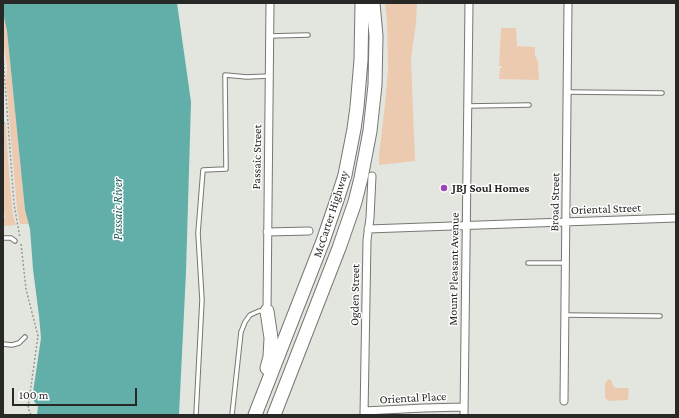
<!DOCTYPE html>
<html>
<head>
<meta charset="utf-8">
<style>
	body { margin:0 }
	#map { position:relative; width:679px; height:418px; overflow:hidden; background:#e3e6df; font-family:"Crimson Pro",serif }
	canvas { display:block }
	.frame { position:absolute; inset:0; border:4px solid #282926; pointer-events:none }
	.scale { position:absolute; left:12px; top:388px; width:125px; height:18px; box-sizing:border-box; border:2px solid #282926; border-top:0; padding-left:5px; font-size:12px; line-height:14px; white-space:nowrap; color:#282926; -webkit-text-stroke:3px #fff; paint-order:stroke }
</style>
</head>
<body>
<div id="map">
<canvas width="679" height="418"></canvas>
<div class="frame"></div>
<div class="scale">100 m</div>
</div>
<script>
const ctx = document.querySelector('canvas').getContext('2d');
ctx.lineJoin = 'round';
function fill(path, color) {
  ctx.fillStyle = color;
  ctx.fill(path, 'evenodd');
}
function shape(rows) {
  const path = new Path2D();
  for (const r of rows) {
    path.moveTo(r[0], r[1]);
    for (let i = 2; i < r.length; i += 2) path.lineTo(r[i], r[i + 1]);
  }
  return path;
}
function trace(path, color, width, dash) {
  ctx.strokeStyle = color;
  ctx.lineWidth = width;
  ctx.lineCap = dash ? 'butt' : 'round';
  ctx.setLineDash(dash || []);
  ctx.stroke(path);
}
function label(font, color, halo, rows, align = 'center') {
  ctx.font = font + ' "Crimson Pro",serif';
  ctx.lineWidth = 3;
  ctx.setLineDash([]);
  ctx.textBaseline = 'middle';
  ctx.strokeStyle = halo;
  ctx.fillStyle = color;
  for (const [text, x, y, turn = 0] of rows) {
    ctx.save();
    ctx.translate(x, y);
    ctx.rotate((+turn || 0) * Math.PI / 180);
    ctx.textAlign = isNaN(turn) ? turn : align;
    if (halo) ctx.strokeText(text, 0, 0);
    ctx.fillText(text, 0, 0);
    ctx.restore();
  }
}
fill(shape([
	[385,3,417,3,416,23,411,59,415,161,379,165,379,155,385,104,388,69,387,22],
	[3,12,7,31,25,210,29,224,20,224,17,210,6,81,7,67,3,41],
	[501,28,516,28,517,46,535,47,535,56,538,61,539,80,499,79,500,68,502,68,502,66,499,66],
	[3,124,6,124,8,160,11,195,13,215,16,225,3,226,3,219,6,216,3,214],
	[608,379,611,380,612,383,615,388,629,388,628,400,609,401,605,398,605,384]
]), '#eccab0');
fill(shape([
	[3,3,177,3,191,102,186,272,179,415,37,415,38,406,32,399,41,338,39,316,33,269,30,229,25,210,7,31,3,12]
]), '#62aea9');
const service = shape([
	[269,36,308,35],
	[567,92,662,93],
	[467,106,529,105],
	[3,238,11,238,15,241],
	[528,263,565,263],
	[565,315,660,316],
	[3,344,12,345,19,343,25,337],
	[196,415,202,300,198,233,203,170,226,169,225,75,247,77,269,76],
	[232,415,241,332,245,322,250,315,259,311,264,311]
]);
const minor = shape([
	[368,229,676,218],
	[267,232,309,231],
	[267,311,270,3],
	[564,401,568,3],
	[364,411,424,408,464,407],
	[364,415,367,240,370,218,372,176],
	[464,415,469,3]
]);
const motorway = shape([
	[267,368,270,357,271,338,267,311],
	[255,415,323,241,338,197,345,175,354,129,357,107,361,60,362,3],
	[274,415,339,248,355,202,361,178,370,131,375,85,376,36,373,3]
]);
trace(service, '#757872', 5.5);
trace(minor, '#757872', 9);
trace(motorway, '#757872', 15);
trace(shape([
	[3,55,14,204,20,238],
	[3,123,7,123],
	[21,244,26,289,38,336,28,408,31,415]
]), '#989a94', 1.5, [2, 2]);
trace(service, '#fff', 3.5);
trace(minor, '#fff', 7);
trace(motorway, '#fff', 13);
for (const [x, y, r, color] of [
	[444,188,4,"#9c45b2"]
]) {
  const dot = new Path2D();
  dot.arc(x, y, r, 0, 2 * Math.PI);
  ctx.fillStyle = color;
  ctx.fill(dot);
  trace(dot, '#fff', 1.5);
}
label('12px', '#282926', '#fff', [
	["Passaic Street",257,157,-89],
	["Broad Street",555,202,-89],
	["Oriental Street",606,209,-2],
	["McCarter Highway",331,214,-72],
	["Mount Pleasant Avenue",454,269,-89],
	["Ogden Street",355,295,-89],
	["Oriental Place",413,398,-3]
]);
label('bold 12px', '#282926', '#fff', [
	["JBJ Soul Homes",452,188]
], 'left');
label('italic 13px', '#1d5d5a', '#fff', [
	["Passaic River",118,209,-90]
]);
</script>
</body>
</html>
